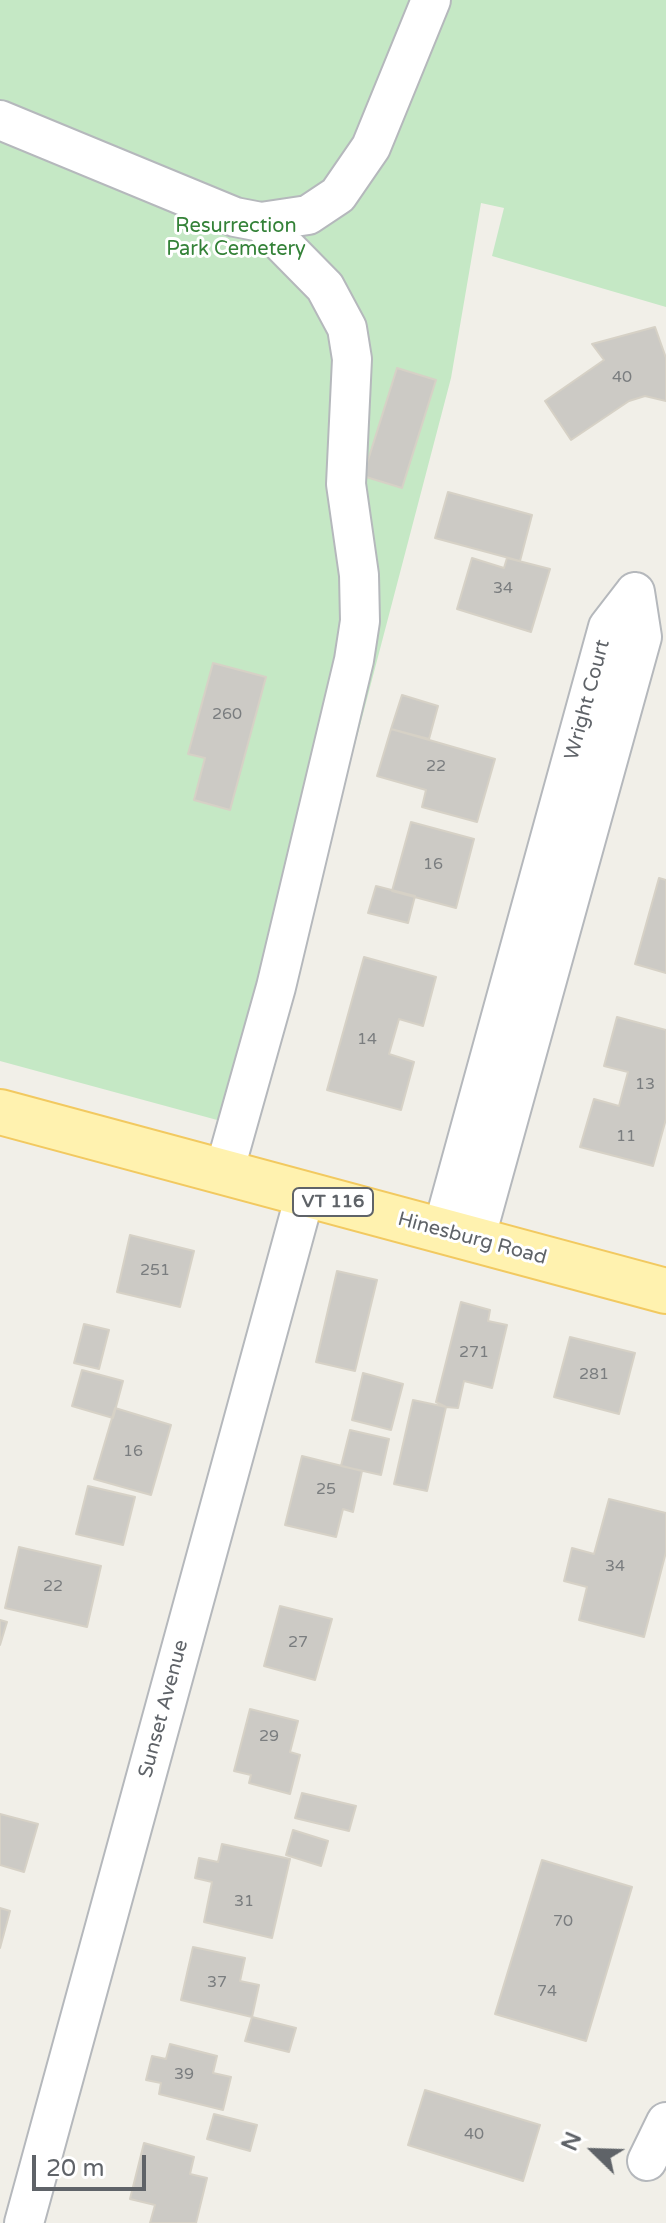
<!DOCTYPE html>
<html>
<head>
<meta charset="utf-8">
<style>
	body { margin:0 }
	#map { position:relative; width:666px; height:2223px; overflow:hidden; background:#f1efe8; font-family:"Varela Round",sans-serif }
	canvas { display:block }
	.north { position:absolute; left:554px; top:2111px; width:80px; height:80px; -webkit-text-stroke:6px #fff; paint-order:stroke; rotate:293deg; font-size:22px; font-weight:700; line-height:32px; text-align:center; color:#5f6368 }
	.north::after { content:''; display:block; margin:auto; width:28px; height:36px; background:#5f6368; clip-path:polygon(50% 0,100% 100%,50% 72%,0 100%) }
	.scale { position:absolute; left:32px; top:2155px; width:114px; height:36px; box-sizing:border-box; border:4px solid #5f6368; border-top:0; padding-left:10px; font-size:24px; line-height:28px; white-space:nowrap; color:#5f6368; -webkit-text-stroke:6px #fff; paint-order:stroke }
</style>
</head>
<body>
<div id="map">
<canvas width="666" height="2223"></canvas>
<div class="north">N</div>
<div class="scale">20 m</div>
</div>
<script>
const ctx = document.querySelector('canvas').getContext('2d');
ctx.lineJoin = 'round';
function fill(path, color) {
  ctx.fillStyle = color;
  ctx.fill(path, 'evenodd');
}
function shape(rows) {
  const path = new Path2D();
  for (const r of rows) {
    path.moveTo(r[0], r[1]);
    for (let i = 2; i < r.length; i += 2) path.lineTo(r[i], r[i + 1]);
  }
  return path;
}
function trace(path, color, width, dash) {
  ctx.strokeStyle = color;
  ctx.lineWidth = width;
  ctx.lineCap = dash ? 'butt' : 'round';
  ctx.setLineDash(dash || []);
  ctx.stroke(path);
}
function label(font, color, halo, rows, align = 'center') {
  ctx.font = font + ' "Varela Round",sans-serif';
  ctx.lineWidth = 6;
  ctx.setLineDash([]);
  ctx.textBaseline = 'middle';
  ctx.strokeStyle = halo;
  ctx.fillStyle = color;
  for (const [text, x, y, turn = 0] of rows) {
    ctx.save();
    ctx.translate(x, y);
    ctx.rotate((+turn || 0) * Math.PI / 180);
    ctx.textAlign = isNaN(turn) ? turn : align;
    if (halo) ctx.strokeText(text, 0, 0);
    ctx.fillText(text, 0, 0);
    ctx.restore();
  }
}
fill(shape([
	[0,0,666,0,666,307,492,256,504,208,481,203,451,378,254,1130,0,1061]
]), '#c5e8c5');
const building = shape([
	[655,327,666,358,666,401,645,396,629,401,571,440,545,401,604,360,592,344,655,327],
	[397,368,436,380,402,488,363,476,397,368],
	[448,492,532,515,520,561,435,538,448,492],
	[472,558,504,568,507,558,550,569,531,632,457,609,472,558],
	[213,663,266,677,230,810,194,800,205,758,188,754,213,663],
	[402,695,438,706,429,739,391,729,402,695],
	[391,729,495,759,477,822,422,807,426,790,377,776,391,729],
	[411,822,474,839,456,908,392,891,411,822],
	[659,878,666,880,666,973,635,964,659,878],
	[376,886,415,896,408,923,368,913,376,886],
	[364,957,436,977,423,1026,399,1019,389,1054,414,1062,401,1110,327,1090,364,957],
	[617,1017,666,1030,666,1119,653,1166,580,1147,594,1099,619,1106,628,1072,604,1066,617,1017],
	[130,1235,194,1251,180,1307,117,1292,130,1235],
	[337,1271,377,1280,355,1371,316,1362,337,1271],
	[461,1302,490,1310,488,1321,507,1325,492,1388,464,1381,458,1408,446,1407,436,1402,461,1302],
	[84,1324,109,1330,99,1369,74,1363,84,1324],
	[570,1337,635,1353,619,1414,554,1397,570,1337],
	[82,1370,123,1381,113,1418,72,1406,82,1370],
	[363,1373,403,1384,391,1430,352,1420,363,1373],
	[413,1400,446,1407,427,1491,394,1484,413,1400],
	[115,1408,171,1425,151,1495,94,1479,115,1408],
	[350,1430,389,1439,381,1475,341,1466,350,1430],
	[302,1456,362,1471,353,1512,343,1509,336,1537,285,1525,302,1456],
	[88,1486,135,1497,123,1545,76,1534,88,1486],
	[609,1499,666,1513,666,1552,644,1637,579,1620,587,1587,564,1581,572,1548,594,1554,609,1499],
	[19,1547,101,1566,87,1627,5,1608,19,1547],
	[280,1606,332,1619,315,1680,264,1666,280,1606],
	[0,1620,7,1622,0,1645,0,1620],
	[250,1709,298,1721,290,1752,300,1755,290,1794,249,1783,251,1775,234,1771,250,1709],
	[302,1793,356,1806,349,1831,295,1818,302,1793],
	[0,1814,38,1824,24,1872,0,1865,0,1814],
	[293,1830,328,1841,321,1866,286,1855,293,1830],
	[222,1844,290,1859,272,1938,204,1922,212,1882,195,1878,199,1858,218,1862,222,1844],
	[542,1860,632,1887,586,2041,495,2014,542,1860],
	[0,1908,10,1911,0,1948,0,1908],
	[193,1947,245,1958,240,1981,259,1985,252,2017,181,2000,193,1947],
	[252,2017,296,2028,289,2052,245,2041,252,2017],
	[170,2044,217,2056,213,2073,231,2077,223,2110,159,2094,161,2083,146,2080,152,2056,166,2059,170,2044],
	[425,2090,540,2125,523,2181,408,2145,425,2090],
	[214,2114,257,2125,250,2151,207,2139,214,2114],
	[144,2143,194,2157,190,2174,207,2178,196,2223,150,2223,155,2205,130,2199,144,2143]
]);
fill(building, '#cccac5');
trace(building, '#d6d1c6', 2);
const minor = shape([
	[0,120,235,217,261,222,308,215,338,195,371,147,431,0],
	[224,1172,276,987,354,660,360,621,359,575,346,484,352,359,347,328,325,287,261,222],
	[442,1231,608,627,635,592],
	[475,1240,642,637,635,592],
	[647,2161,666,2122],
	[24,2223,305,1195]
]);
const major = shape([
	[0,1112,666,1291]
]);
trace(minor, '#b5b8bc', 42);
trace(major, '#f2c960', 48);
trace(minor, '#fff', 38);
trace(major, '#fff2af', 44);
label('16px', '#7a7d7f', null, [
	["40",622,378],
	["34",503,589],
	["260",227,715],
	["22",436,767],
	["16",433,865],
	["14",367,1040],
	["13",645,1085],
	["11",626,1137],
	["251",155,1271],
	["271",474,1353],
	["281",594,1375],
	["16",133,1452],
	["25",326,1490],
	["34",615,1567],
	["22",53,1587],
	["27",298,1643],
	["29",269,1737],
	["31",244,1902],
	["70",563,1922],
	["37",217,1983],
	["74",547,1992],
	["39",184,2075],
	["40",474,2135]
]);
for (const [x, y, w] of [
	[333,1202,80]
]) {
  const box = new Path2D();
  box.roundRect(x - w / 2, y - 14, w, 28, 6);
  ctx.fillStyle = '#fff';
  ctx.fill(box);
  trace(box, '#5f6368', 2);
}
label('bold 18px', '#5f6368', null, [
	["VT 116",333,1202]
]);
label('20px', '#348238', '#fff', [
	["Resurrection",236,227],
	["Park Cemetery",236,250]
]);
label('20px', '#5f6368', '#fff', [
	["Wright Court",588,700,-75],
	["Hinesburg Road",472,1239,15],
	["Sunset Avenue",164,1709,-75]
]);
</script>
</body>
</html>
